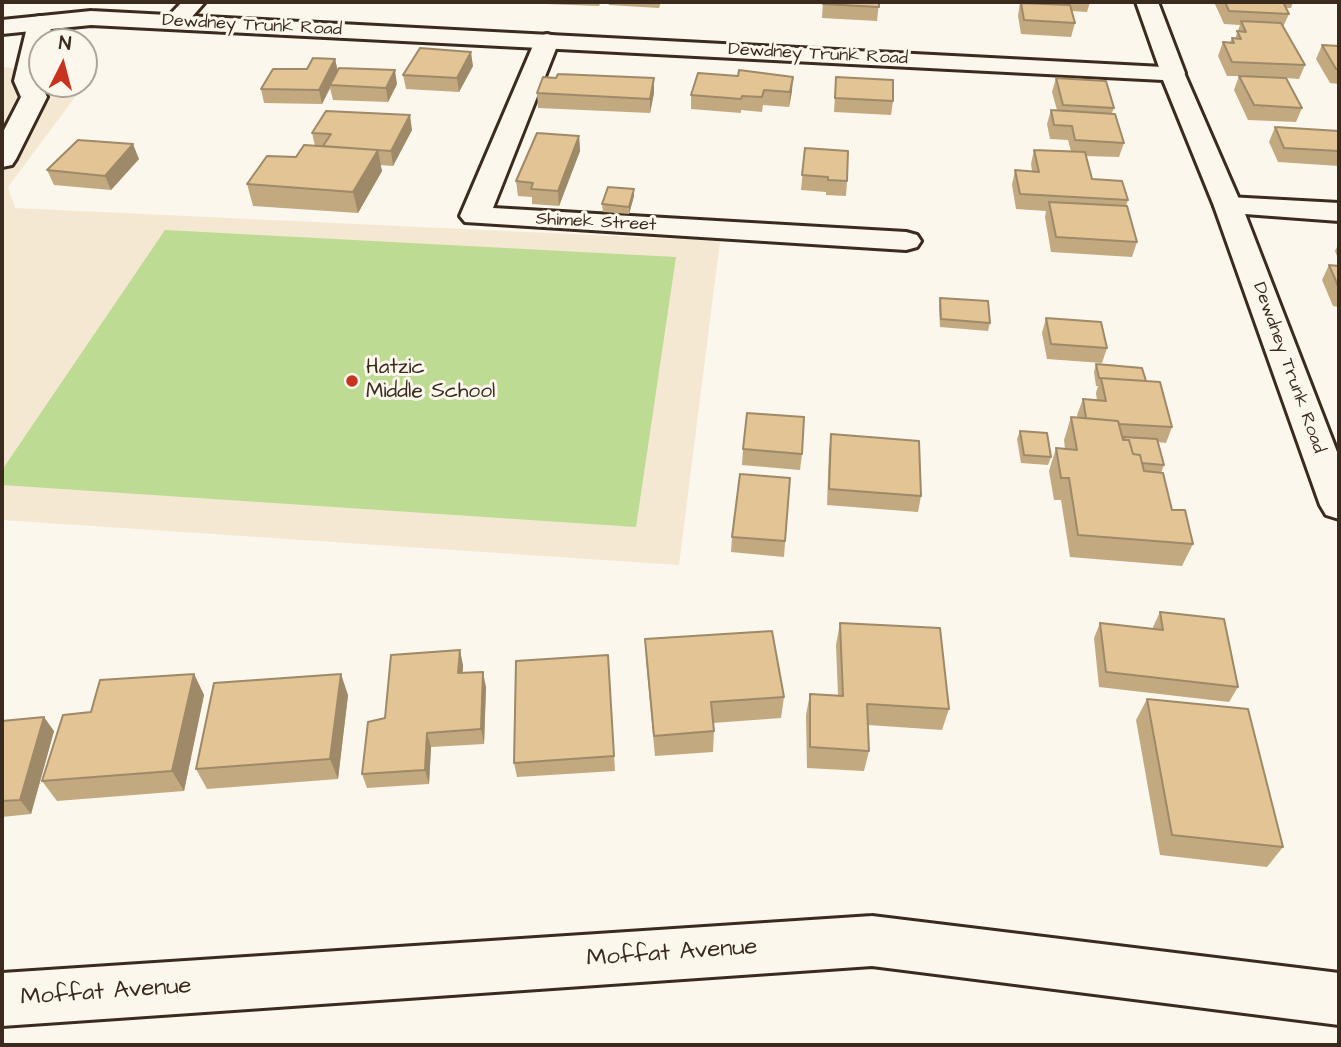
<!DOCTYPE html>
<html>
<head>
<meta charset="utf-8">
<style>
	body { margin:0 }
	#map { position:relative; width:1341px; height:1047px; overflow:hidden; background:#fbf7ec; font-family:"Architects Daughter",sans-serif }
	canvas { display:block }
	.frame { position:absolute; inset:0; border:4px solid #3b2a1e; pointer-events:none }
	.north { position:absolute; left:28px; top:28px; width:70px; height:70px; box-sizing:border-box; background:#fbf7ec; border:2px solid #aea59a; border-radius:50%; rotate:6deg; font-size:19px; font-weight:700; line-height:28px; text-align:center; color:#3b2a1e }
	.north::after { content:''; display:block; margin:auto; width:24px; height:32px; background:#c8321e; clip-path:polygon(50% 0,100% 100%,50% 72%,0 100%) }
</style>
</head>
<body>
<div id="map">
<canvas width="1341" height="1047"></canvas>
<div class="frame"></div>
<div class="north">N</div>
</div>
<script>
const ctx = document.querySelector('canvas').getContext('2d');
ctx.lineJoin = 'round';
function fill(path, color) {
  ctx.fillStyle = color;
  ctx.fill(path, 'evenodd');
}
function shape(rows) {
  const path = new Path2D();
  for (const r of rows) {
    path.moveTo(r[0], r[1]);
    for (let i = 2; i < r.length; i += 2) path.lineTo(r[i], r[i + 1]);
  }
  return path;
}
function trace(path, color, width, dash) {
  ctx.strokeStyle = color;
  ctx.lineWidth = width;
  ctx.lineCap = dash ? 'butt' : 'round';
  ctx.setLineDash(dash || []);
  ctx.stroke(path);
}
function label(font, color, halo, rows, align = 'center') {
  ctx.font = font + ' "Architects Daughter",sans-serif';
  ctx.lineWidth = 6;
  ctx.setLineDash([]);
  ctx.textBaseline = 'middle';
  ctx.strokeStyle = halo;
  ctx.fillStyle = color;
  for (const [text, x, y, turn = 0] of rows) {
    ctx.save();
    ctx.translate(x, y);
    ctx.rotate((+turn || 0) * Math.PI / 180);
    ctx.textAlign = isNaN(turn) ? turn : align;
    if (halo) ctx.strokeText(text, 0, 0);
    ctx.fillText(text, 0, 0);
    ctx.restore();
  }
}
fill(shape([
	[2,67,42,70,42,84,84,84,84,73,93,73,8,187,15,208,720,241,679,565,2,520]
]), '#f4e8d2');
fill(shape([
	[165,230,676,257,636,527,2,485,2,470]
]), '#bddb93');
const street = shape([
	[182,2,205,2,183,27,167,27,163,22,182,2],
	[1136,2,1158,2,1185,73,1182,78,1173,80,1164,78,1161,73,1136,2],
	[40,16,48,18,52,23,48,42,42,42,40,81,47,97,16,159,12,165,2,167,2,134,21,97,14,81,28,23,32,18,40,16],
	[547,34,555,36,559,41,493,208,906,232,917,235,921,241,917,247,906,250,465,222,460,216,535,41,539,36,547,34],
	[1228,197,1339,203,1339,221,1218,212,1214,206,1218,200,1228,197],
	[872,916,1339,973,1339,1025,872,966,2,1026,2,973,872,916]
]);
const secondary = shape([
	[91,11,1182,68,1242,206,1339,457,1339,519,1326,515,1320,505,1214,206,1163,80,91,25,2,34,2,20,91,11]
]);
trace(street, '#3b2a1e', 6);
trace(secondary, '#3b2a1e', 6);
fill(street, '#fbf7ec');
fill(secondary, '#fbf7ec');
fill(shape([
	[546,2,601,2,599,6,546,4],
	[608,2,661,2,659,8,609,5],
	[823,2,879,2,877,21,822,18],
	[1020,2,1090,2,1087,12,1072,11,1075,23,1071,37,1021,34,1018,16],
	[1214,2,1293,2,1291,8,1286,8,1289,14,1283,27,1305,65,1299,79,1286,78,1302,108,1296,122,1248,120,1234,90,1239,76,1227,76,1218,56,1223,42,1230,42,1232,38,1235,39,1240,25,1224,24],
	[1322,45,1339,46,1339,84,1330,83,1316,59],
	[335,59,338,71,397,84,388,102,333,100,330,88,322,104,264,103,261,89],
	[473,66,459,92,406,89,403,75],
	[738,76,792,91,789,107,763,105,762,112,741,110,741,113,691,109,691,95],
	[836,77,893,101,891,115,834,112],
	[1056,78,1114,108,1112,113,1124,143,1119,157,1086,156,1092,179,1128,200,1126,206,1137,242,1132,257,1051,252,1045,217,1046,211,1016,209,1012,185,1015,170,1032,171,1031,164,1034,150,1071,151,1068,140,1050,139,1047,124,1051,110,1057,110,1052,92],
	[537,93,654,93,650,113,538,108],
	[1275,127,1339,131,1339,166,1278,162,1269,142],
	[412,130,393,166,380,165,382,171,358,213,253,206,247,184,315,146,312,133],
	[579,136,580,151,559,206,532,204,532,197,518,196,516,181],
	[805,148,847,181,846,196,826,195,826,192,801,190],
	[139,159,111,190,54,185,47,170],
	[634,196,629,214,603,212,602,204],
	[1339,243,1339,261,1335,251],
	[1329,265,1339,266,1339,307,1333,306,1322,280],
	[940,298,990,323,988,331,940,327,939,306],
	[1046,318,1107,348,1102,363,1047,359,1042,333],
	[1096,364,1146,381,1172,427,1166,443,1158,442,1164,465,1161,473,1172,510,1193,544,1182,566,1070,557,1061,500,1054,500,1049,471,1056,448,1065,449,1064,440,1071,417,1078,418,1077,415,1083,399,1097,400,1096,393,1098,386,1096,386,1094,372],
	[1020,431,1051,457,1048,465,1021,463,1017,439],
	[831,434,921,496,918,512,827,505,829,450],
	[743,449,802,454,800,470,742,465],
	[790,478,784,557,731,552,732,537],
	[1160,612,1238,687,1229,702,1099,687,1094,638,1100,623,1153,629,1153,627],
	[840,623,949,709,942,730,868,725,869,751,864,771,807,768,806,715,810,694,838,695,836,645],
	[645,639,784,697,781,718,713,723,714,731,713,752,655,756,646,661],
	[608,655,615,771,517,777,514,763],
	[463,665,462,673,486,687,484,744,431,747,429,784,367,788,362,774,385,718],
	[194,674,204,695,184,791,57,801,42,781,91,712],
	[348,695,338,779,207,789,196,769],
	[1147,699,1283,847,1267,867,1160,855,1136,720],
	[2,721,54,731,31,814,2,817]
]), '#c2a980');
fill(shape([
	[471,52,473,66,459,92,457,78],
	[335,59,338,73,330,85,330,88,322,104,319,90],
	[395,70,397,84,388,102,386,88],
	[793,77,792,91,789,107,790,92],
	[654,78,654,93,650,113,650,99],
	[410,115,412,130,393,166,391,151],
	[579,136,580,151,559,206,558,191],
	[133,144,139,159,111,190,105,176],
	[378,150,382,171,358,213,353,192],
	[634,189,634,196,629,214,629,207],
	[460,650,463,665,462,688,458,673],
	[483,672,486,687,484,744,481,729],
	[194,674,204,695,184,791,172,771],
	[341,674,348,695,338,779,330,759],
	[44,717,54,731,31,814,20,800],
	[427,733,431,747,429,784,425,770]
]), '#9e8968');
const building = shape([
	[824,2,879,2,879,7,823,4,824,2],
	[1225,2,1283,2,1289,14,1229,11,1225,2],
	[1021,3,1070,5,1075,23,1024,20,1021,3],
	[1241,21,1281,23,1305,65,1232,62,1223,42,1234,43,1232,38,1241,39,1237,31,1246,32,1241,21],
	[1322,45,1339,46,1339,69,1336,69,1322,45],
	[420,48,471,52,457,78,403,75,420,48],
	[313,58,335,59,319,90,261,89,273,69,307,69,313,58],
	[339,68,395,70,386,88,330,85,339,68],
	[739,70,793,77,790,92,764,90,762,97,742,96,741,99,691,95,698,73,738,76,739,70],
	[558,74,654,78,650,99,537,93,543,77,556,78,558,74],
	[1239,76,1286,78,1302,108,1254,105,1239,76],
	[836,77,893,80,893,101,835,98,836,77],
	[1056,78,1106,81,1114,108,1063,105,1056,78],
	[1051,110,1115,114,1124,143,1075,140,1072,126,1054,125,1051,110],
	[326,111,410,115,391,151,323,146,331,134,312,133,326,111],
	[1275,127,1339,131,1339,151,1284,148,1275,127],
	[537,133,579,136,558,191,531,189,533,183,516,181,537,133],
	[78,140,133,144,105,176,47,170,78,140],
	[304,145,378,150,353,192,247,184,267,156,296,157,304,145],
	[805,148,848,151,847,181,828,180,828,177,802,175,805,148],
	[1034,150,1085,152,1092,179,1122,181,1128,200,1020,194,1015,170,1039,172,1034,150],
	[608,187,634,189,629,207,602,204,608,187],
	[1049,202,1127,206,1137,242,1056,237,1049,202],
	[1329,265,1339,266,1339,288,1329,265],
	[940,298,988,301,990,323,941,319,940,298],
	[1046,318,1101,322,1107,348,1051,344,1046,318],
	[1096,364,1142,368,1146,381,1099,378,1096,364],
	[1101,378,1160,382,1172,427,1119,424,1118,421,1086,418,1083,399,1106,401,1101,378],
	[747,413,804,417,802,454,743,449,747,413],
	[1071,417,1118,421,1123,440,1129,440,1133,454,1140,455,1144,471,1163,473,1172,510,1185,510,1193,544,1078,535,1069,478,1061,478,1056,448,1077,450,1071,417],
	[1020,431,1047,433,1051,457,1024,455,1020,431],
	[831,434,919,441,921,496,829,489,831,434],
	[1124,437,1157,439,1164,465,1142,463,1140,455,1133,454,1129,440,1124,440,1124,437],
	[740,474,790,478,785,541,732,537,740,474],
	[1160,612,1224,619,1238,687,1106,672,1100,623,1163,630,1160,612],
	[840,623,940,628,949,709,867,704,869,751,810,747,810,694,843,696,840,623],
	[772,631,784,697,711,702,714,731,654,736,645,639,772,631],
	[460,650,458,673,483,672,481,729,427,733,425,770,362,774,368,722,385,718,391,655,460,650],
	[608,655,614,756,514,763,516,661,608,655],
	[194,674,172,771,42,781,63,715,91,712,100,680,194,674],
	[341,674,330,759,196,769,214,683,341,674],
	[1147,699,1248,709,1283,847,1172,835,1147,699],
	[44,717,20,800,2,801,2,721,44,717]
]);
fill(building, '#e2c495');
trace(building, '#9e8968', 2);
for (const [x, y, r, color] of [
	[352,381,7,"#c8321e"]
]) {
  const dot = new Path2D();
  dot.arc(x, y, r, 0, 2 * Math.PI);
  ctx.fillStyle = color;
  ctx.fill(dot);
  trace(dot, '#fbf7ec', 2.5);
}
label('18px', '#3b2a1e', '#fbf7ec', [
	["Dewdney Trunk Road",252,26,3],
	["Dewdney Trunk Road",818,55,3],
	["Shimek Street",596,223,3],
	["Dewdney Trunk Road",1288,368,70]
]);
label('21px', '#3b2a1e', '#fbf7ec', [
	["Hatzic",366,369],
	["Middle School",366,393]
], 'left');
label('24px', '#3b2a1e', '#fbf7ec', [
	["Moffat Avenue",672,954,-4],
	["Moffat Avenue",106,993,-4]
]);
</script>
</body>
</html>
